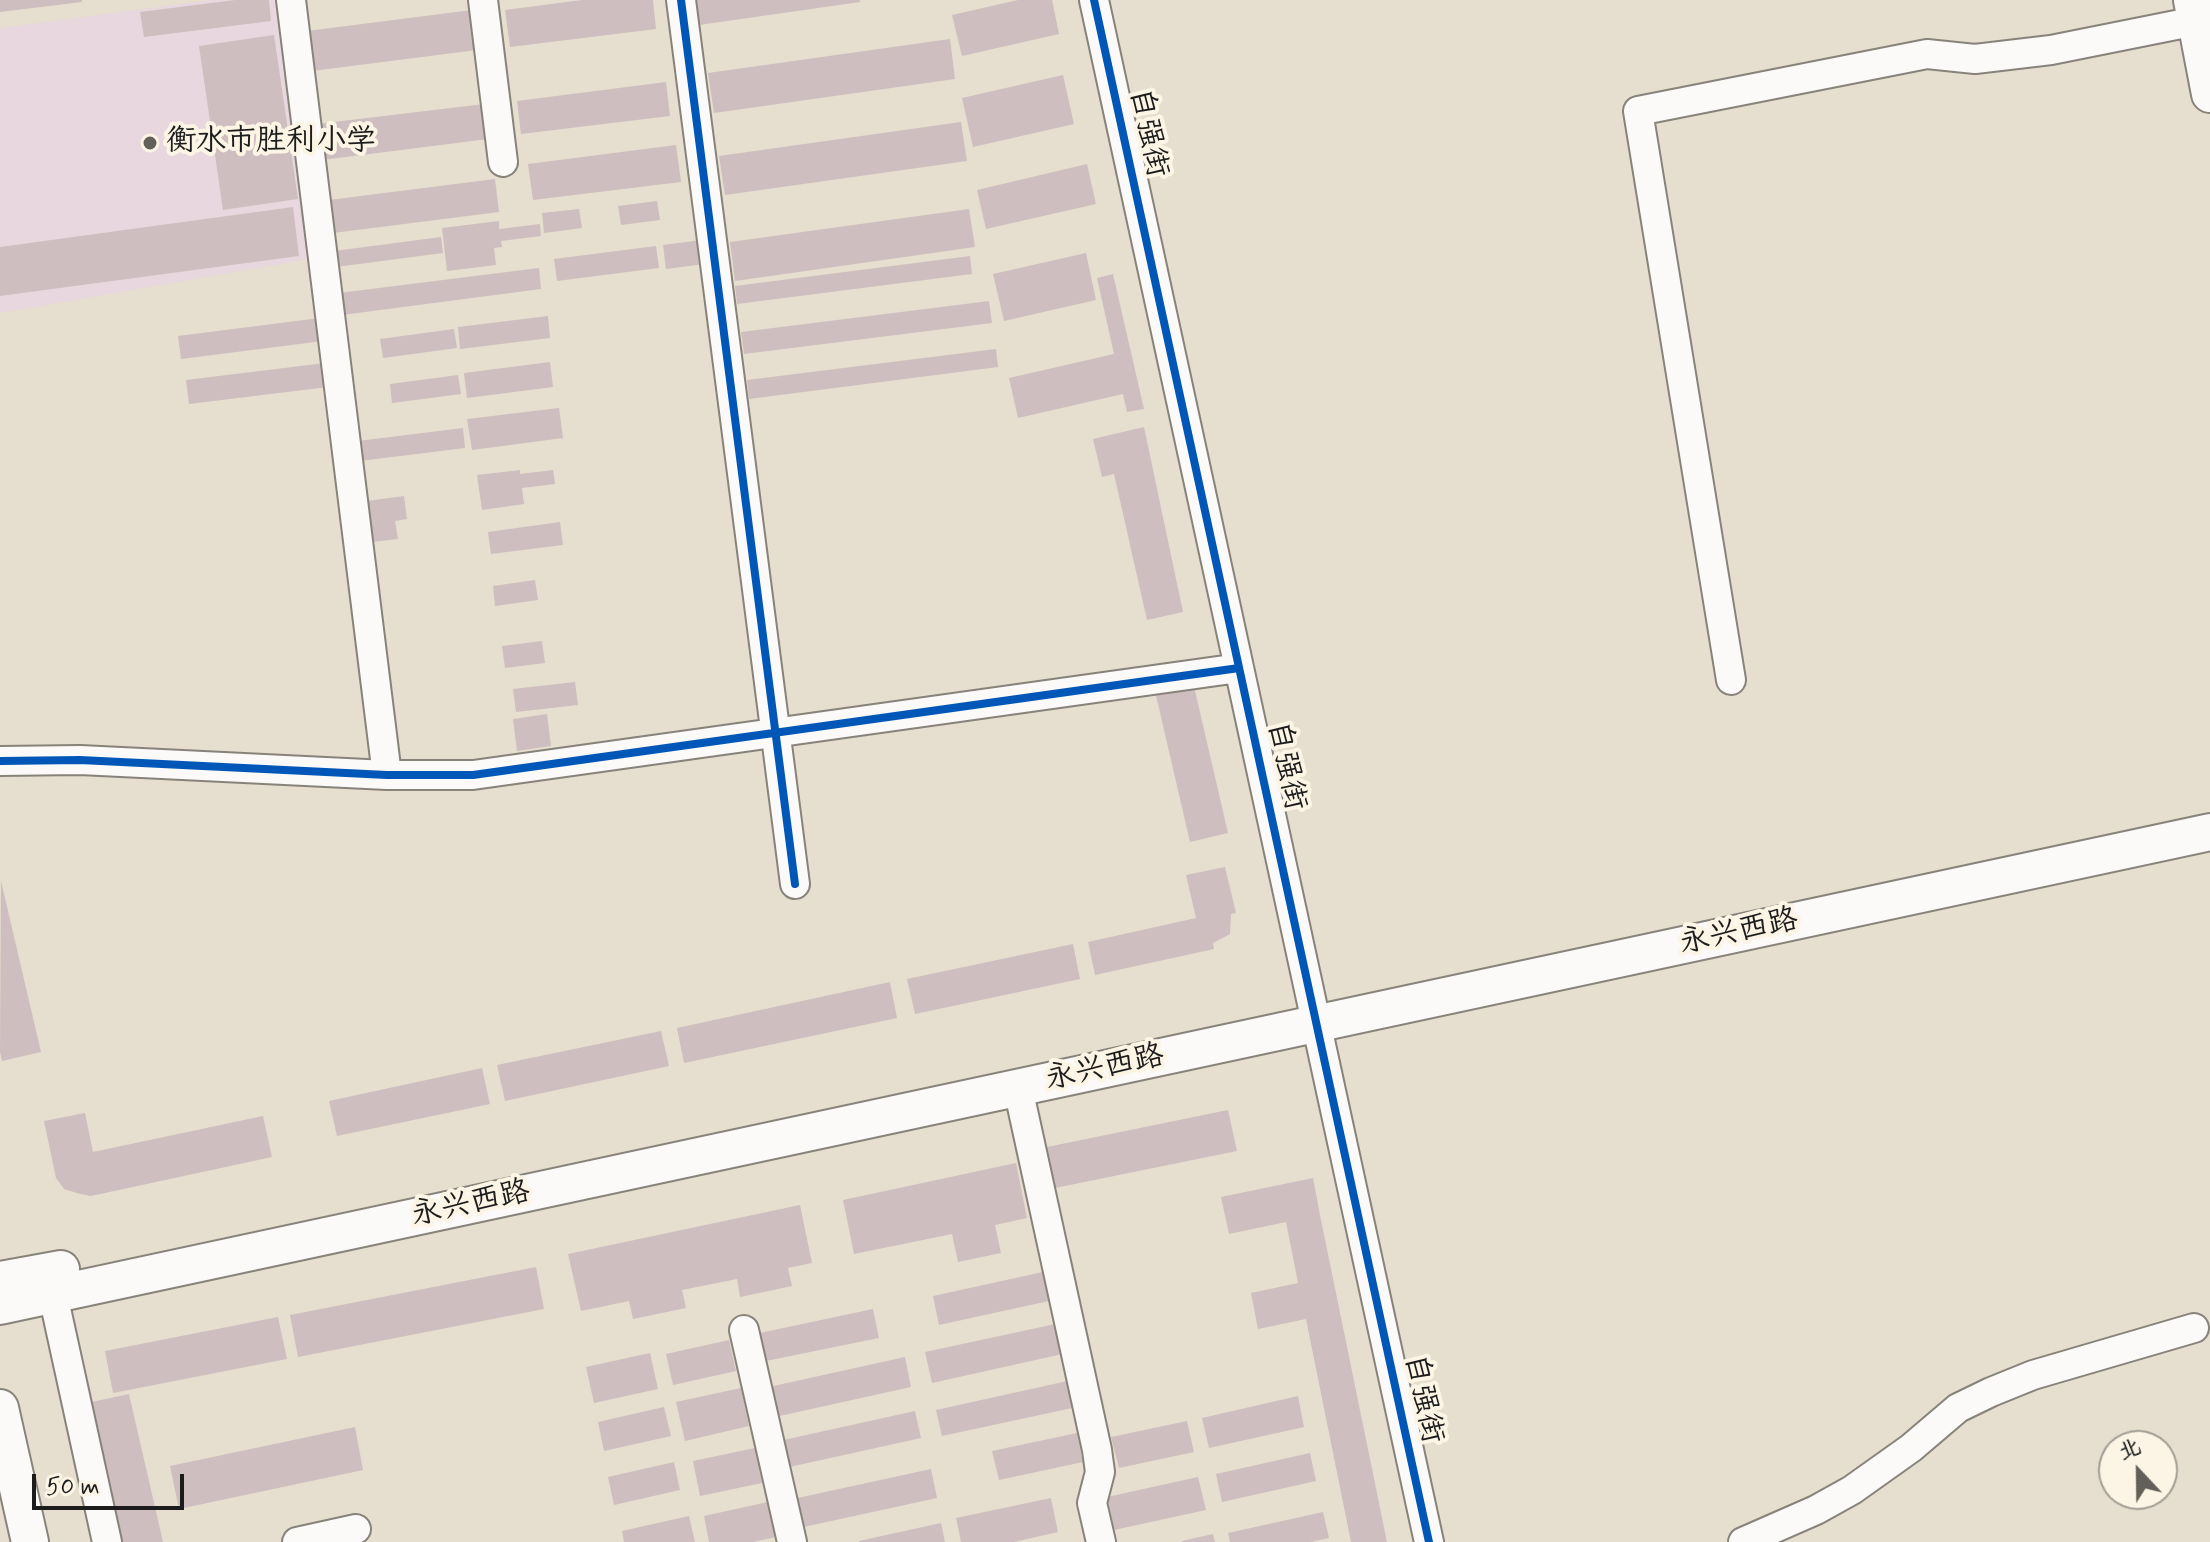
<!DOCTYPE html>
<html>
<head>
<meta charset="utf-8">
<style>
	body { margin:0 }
	#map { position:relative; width:2210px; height:1542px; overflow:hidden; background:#e6dece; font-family:Mynerve,"LXGW WenKai TC",sans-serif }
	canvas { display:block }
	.north { position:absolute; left:2098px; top:1430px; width:80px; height:80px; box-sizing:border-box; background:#fcf5e5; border:2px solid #a29e95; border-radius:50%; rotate:338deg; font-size:22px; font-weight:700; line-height:32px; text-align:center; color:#1c1c1c }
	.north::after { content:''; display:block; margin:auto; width:28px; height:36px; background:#63605a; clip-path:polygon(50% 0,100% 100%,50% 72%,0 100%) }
	.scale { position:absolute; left:32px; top:1474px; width:152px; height:36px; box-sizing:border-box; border:4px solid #1c1c1c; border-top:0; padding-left:10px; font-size:24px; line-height:28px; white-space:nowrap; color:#1c1c1c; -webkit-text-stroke:6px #fcf5e5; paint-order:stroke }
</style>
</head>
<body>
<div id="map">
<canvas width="2210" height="1542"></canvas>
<div class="north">北</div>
<div class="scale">50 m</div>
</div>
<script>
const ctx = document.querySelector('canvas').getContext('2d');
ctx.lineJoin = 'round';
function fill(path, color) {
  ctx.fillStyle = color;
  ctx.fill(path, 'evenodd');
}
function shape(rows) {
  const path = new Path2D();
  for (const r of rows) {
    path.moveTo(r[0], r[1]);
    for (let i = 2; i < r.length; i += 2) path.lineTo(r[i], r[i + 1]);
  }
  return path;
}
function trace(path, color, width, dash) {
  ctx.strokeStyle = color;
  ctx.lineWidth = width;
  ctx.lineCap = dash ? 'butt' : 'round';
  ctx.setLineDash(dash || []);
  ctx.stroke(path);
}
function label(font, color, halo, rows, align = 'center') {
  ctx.font = font + ' Mynerve,"LXGW WenKai TC",sans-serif';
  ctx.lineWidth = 8;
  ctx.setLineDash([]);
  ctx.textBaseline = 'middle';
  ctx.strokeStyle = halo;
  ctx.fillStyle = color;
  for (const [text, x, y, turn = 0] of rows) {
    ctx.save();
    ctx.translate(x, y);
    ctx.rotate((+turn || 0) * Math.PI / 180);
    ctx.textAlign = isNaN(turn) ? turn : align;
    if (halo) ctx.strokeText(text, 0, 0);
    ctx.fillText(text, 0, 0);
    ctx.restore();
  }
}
fill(shape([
	[211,0,282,0,315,258,0,313,0,28]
]), '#e8d7de');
fill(shape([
	[0,0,82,0,82,2,0,12],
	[235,0,269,0,271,21,144,37,140,12],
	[582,0,653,0,656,29,510,47,505,10],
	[695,0,860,0,860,2,699,25],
	[1018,0,1052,0,1059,34,962,56,952,15],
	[472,10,477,50,312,71,307,31],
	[274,35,298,199,223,210,199,46],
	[950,39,955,79,714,113,708,73],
	[1063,75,1074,124,973,147,962,98],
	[666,82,670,116,521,134,517,101],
	[484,104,488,139,322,160,317,124],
	[961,122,967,161,725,195,719,156],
	[676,145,681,182,533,200,528,164],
	[1087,164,1096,204,986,229,977,190],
	[495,179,499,212,333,233,329,200],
	[657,201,660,220,621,225,618,206],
	[293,207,299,256,0,296,0,247],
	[579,209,582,228,544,233,542,213],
	[969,209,975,247,735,281,730,242],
	[499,221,499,229,540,224,541,236,501,241,502,247,494,248,496,265,447,271,442,228],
	[441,237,443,253,336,267,334,251],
	[702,240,705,264,666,269,663,245],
	[656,246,659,268,557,281,554,259],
	[1086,253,1096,300,1004,321,993,274],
	[970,256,972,274,737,304,735,286],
	[539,268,541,289,342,315,339,293],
	[1113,274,1144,409,1127,412,1123,394,1018,418,1009,378,1114,354,1097,278],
	[989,301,992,323,744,354,741,332],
	[548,316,550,338,460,349,458,327],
	[320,318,323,341,181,359,178,336],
	[454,329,457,348,383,358,380,339],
	[996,349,998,367,749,399,747,380],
	[550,362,553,387,467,398,464,373],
	[325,363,328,387,189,404,186,380],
	[458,375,461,394,392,403,390,384],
	[559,408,563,438,472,450,467,419],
	[1144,427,1183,612,1147,620,1114,474,1102,477,1093,439],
	[463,428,465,448,360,461,358,441],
	[520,470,520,474,553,470,555,484,522,488,524,504,482,510,477,475],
	[404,496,407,519,395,521,398,539,372,542,367,501],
	[560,522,563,545,491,554,488,532],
	[535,580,538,600,495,606,493,586],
	[542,641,545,663,505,668,502,646],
	[575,682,578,705,516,712,513,689],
	[1193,682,1228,833,1190,842,1155,691],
	[547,714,551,746,517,751,513,719],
	[1225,867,1236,913,1231,914,1230,934,1213,943,1214,949,1095,975,1088,942,1196,918,1186,875],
	[1,881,41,1052,2,1061,0,1052],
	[1073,944,1080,979,915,1014,907,979],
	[890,982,897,1018,684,1063,677,1028],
	[661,1031,669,1066,505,1101,497,1065],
	[482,1068,490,1104,337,1136,329,1101],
	[1228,1110,1237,1151,1055,1188,1047,1147],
	[85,1113,93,1152,263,1116,272,1157,91,1196,80,1194,64,1189,56,1178,44,1121],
	[1016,1163,1027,1218,995,1225,1001,1253,958,1262,952,1234,854,1254,843,1200],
	[1313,1178,1320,1215,1387,1542,1351,1542,1306,1319,1258,1329,1251,1293,1298,1283,1286,1222,1229,1234,1221,1197],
	[800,1205,812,1263,788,1268,792,1286,740,1297,737,1279,682,1290,686,1308,633,1319,629,1301,581,1311,568,1254],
	[536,1267,544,1309,298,1357,290,1315],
	[1052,1270,1058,1299,939,1325,933,1296],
	[873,1309,879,1338,761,1362,755,1334],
	[278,1317,287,1359,113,1393,105,1351],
	[1060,1323,1067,1353,932,1383,925,1352],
	[729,1340,736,1371,673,1385,666,1354],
	[650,1353,658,1389,594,1403,586,1367],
	[905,1357,911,1387,775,1417,769,1387],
	[1072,1380,1077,1407,942,1436,936,1410],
	[741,1388,749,1426,685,1441,676,1402],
	[129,1394,163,1542,120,1542,87,1403],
	[1298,1396,1304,1427,1209,1448,1202,1418],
	[664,1407,671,1436,604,1451,598,1422],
	[915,1411,921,1438,785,1468,779,1441],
	[1187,1421,1194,1452,1119,1468,1111,1437],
	[355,1427,363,1470,179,1509,170,1466],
	[1077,1433,1083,1462,999,1480,992,1451],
	[755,1448,762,1483,700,1496,693,1461],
	[1310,1453,1316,1481,1222,1502,1216,1474],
	[674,1462,680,1490,614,1505,608,1477],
	[931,1469,937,1498,799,1528,793,1499],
	[1198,1477,1206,1510,1114,1530,1107,1497],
	[1051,1498,1058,1532,1014,1542,961,1542,956,1518],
	[768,1502,776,1537,753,1542,709,1542,704,1516],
	[1323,1512,1329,1538,1311,1542,1230,1542,1228,1533],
	[689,1516,695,1542,624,1542,622,1531],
	[941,1523,945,1542,859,1542,859,1541],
	[1213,1534,1215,1542,1182,1542,1182,1541]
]), '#cfbebf');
const minor = shape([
	[291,0,387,775],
	[483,0,503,162],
	[681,0,795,884],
	[1094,0,1429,1542],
	[1731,680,1638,111,1927,54,1975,59,2051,50,2196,21],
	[0,761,80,760,387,775,473,775,1239,668],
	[1018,1088,1097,1450,1100,1472,1092,1503,1101,1542],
	[53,1295,107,1542],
	[744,1330,792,1542],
	[297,1542,356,1529],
	[1743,1542,1816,1510,1852,1490,1911,1448,1958,1408,1991,1392,2033,1375,2194,1328]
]);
const major = shape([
	[2192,0,2210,94],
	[0,1280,61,1269],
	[0,1306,2210,832],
	[0,1408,30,1542]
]);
trace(minor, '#87837b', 32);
trace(major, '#87837b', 40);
trace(minor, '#fbfaf8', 28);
trace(major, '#fbfaf8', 36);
trace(shape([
	[681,0,795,884],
	[1094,0,1429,1542],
	[0,761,80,760,387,775,473,775,1239,668]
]), '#0057b8', 8);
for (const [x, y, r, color] of [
	[150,143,8,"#63605a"]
]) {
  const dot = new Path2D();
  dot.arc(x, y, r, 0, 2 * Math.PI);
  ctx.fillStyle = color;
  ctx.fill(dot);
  trace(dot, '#fcf5e5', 3);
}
label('30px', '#1c1c1c', '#fcf5e5', [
	["自强街",1147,133,78],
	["自强街",1285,766,78],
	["永兴西路",1739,933,-12],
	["永兴西路",1105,1069,-12],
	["永兴西路",471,1205,-12],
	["自强街",1422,1399,78]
]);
label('30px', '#1c1c1c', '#fcf5e5', [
	["衡水市胜利小学",166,143]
], 'left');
</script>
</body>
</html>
